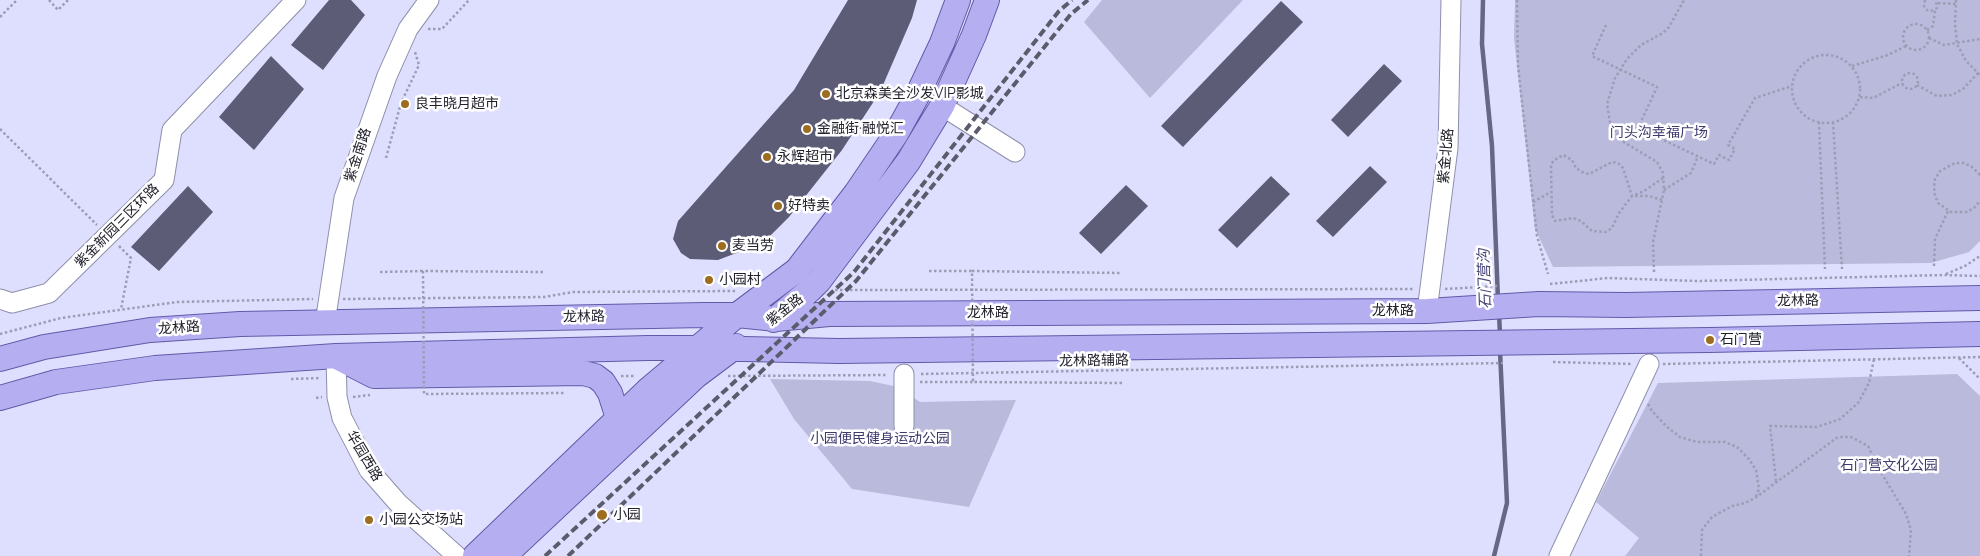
<!DOCTYPE html>
<html>
<head>
<meta charset="utf-8">
<style>
	body { margin:0 }
	canvas { display:block; background:#dedffe }
</style>
</head>
<body>
<canvas width="1980" height="556"></canvas>
<script>
const ctx = document.querySelector('canvas').getContext('2d');
ctx.lineJoin = 'round';
function fill(path, color) {
  ctx.fillStyle = color;
  ctx.fill(path, 'evenodd');
}
function shape(rows) {
  const path = new Path2D();
  for (const r of rows) {
    if (r.length === 3) {
      path.moveTo(r[0] + r[2], r[1]);
      path.arc(r[0], r[1], r[2], 0, 2 * Math.PI);
      continue;
    }
    path.moveTo(r[0], r[1]);
    for (let i = 2; i < r.length; i += 2) path.lineTo(r[i], r[i + 1]);
  }
  return path;
}
function trace(path, color, width, dash) {
  ctx.strokeStyle = color;
  ctx.lineWidth = width;
  ctx.lineCap = dash ? 'butt' : 'round';
  ctx.setLineDash(dash || []);
  ctx.stroke(path);
}
function label(font, color, halo, rows, align = 'center') {
  ctx.font = font + ' Raleway,"Noto Sans SC",sans-serif';
  ctx.lineWidth = 5;
  ctx.setLineDash([]);
  ctx.textBaseline = 'middle';
  ctx.strokeStyle = halo;
  ctx.fillStyle = color;
  for (const [text, x, y, turn = 0] of rows) {
    ctx.save();
    ctx.translate(x, y);
    ctx.rotate((+turn || 0) * Math.PI / 180);
    ctx.textAlign = isNaN(turn) ? turn : align;
    if (halo) ctx.strokeText(text, 0, 0);
    ctx.fillText(text, 0, 0);
    ctx.restore();
  }
}
fill(shape([
	[1102,0,1243,0,1150,98,1084,22],
	[1515,0,1980,0,1980,241,1969,252,1931,263,1553,267,1535,229,1514,38],
	[1957,374,1980,396,1980,556,1625,556,1639,538,1596,502,1658,383],
	[770,379,870,381,898,387,920,402,1016,400,969,507,852,489,794,419]
]), '#babadc');
trace(shape([
	[1483,0,1482,44,1492,146,1498,300],
	[1499,313,1500,335],
	[1494,556,1507,503,1500,351]
]), '#666784', 4.5);
fill(shape([
	[329,0,351,0,365,15,323,70,291,45],
	[848,0,917,0,912,18,880,92,842,150,789,217,770,236,739,252,718,260,690,259,681,253,673,239,678,221,794,90],
	[1281,1,1303,22,1183,147,1161,126],
	[271,56,304,89,254,150,219,117],
	[1384,64,1402,81,1348,137,1331,120],
	[1370,166,1387,182,1333,237,1316,221],
	[1271,176,1290,194,1237,248,1218,230],
	[1126,185,1148,206,1101,254,1079,233],
	[188,186,213,212,159,271,131,247]
]), '#5c5c76');
const minor = shape([
	[942,106,1015,152],
	[0,299,12,303,49,293,164,180,172,130,296,0],
	[1427,311,1448,148,1451,0],
	[325,323,344,198,387,76,408,29,429,0],
	[336,356,337,397,342,418,369,470,398,503,457,556],
	[904,374,904,426],
	[1559,556,1649,364]
]);
const major = shape([
	[774,320,810,290,819,281,908,162,942,106,974,35,987,0],
	[337,357,374,376,583,373,595,376,603,382,610,393,618,418],
	[0,359,44,347,150,330,240,324,704,315,737,315,776,319,829,314,1427,311,1539,304,1626,305,1980,298],
	[0,398,56,382,155,368,336,356,648,348,697,348,839,351,1710,340,1980,334],
	[475,556,649,389,737,315,797,270,856,193,896,134,917,96,942,43,958,0],
	[504,556,696,376,736,346]
]);
trace(minor, '#8e8fab', 21);
trace(major, '#615aa8', 26);
trace(shape([
	[49,0,58,10,68,0],
	[1517,0,1518,66,1537,236,1548,274],
	[1925,0,1924,6,1927,10,1931,11,1937,8,1936,0],
	[1956,0,1955,24,1957,44,1966,61,1980,75],
	[1938,3,1956,4],
	[0,17,17,0],
	[1916,37,13],
	[1606,25,1592,56,1657,87,1638,128,1714,164,1719,155,1729,160,1735,149,1728,145,1755,98,1792,86],
	[428,29,442,29,469,0],
	[1927,30,1933,26,1935,10],
	[1929,38,1944,45,1980,39],
	[1826,89,34],
	[1852,66,1888,55,1906,46],
	[1910,81,8],
	[1917,85,1937,96,1952,95,1963,89,1978,73],
	[1860,97,1873,98,1902,83],
	[1819,122,1825,269],
	[1833,122,1842,269],
	[0,129,97,225],
	[386,158,401,103,419,65,415,52],
	[1980,175,1972,167,1964,163,1955,163,1940,171,1935,179,1934,187,1935,196,1938,203,1951,212,1967,212,1974,208,1980,201],
	[1664,190,1691,173,1698,156],
	[1662,200,1649,196,1632,196,1619,213,1612,228,1606,232,1592,231,1581,221,1573,218,1555,221,1552,215,1551,167,1553,161,1563,155,1572,160,1576,168,1582,172,1589,174,1612,162,1618,163,1623,168,1632,196,1644,191,1663,178],
	[1533,202,1551,192],
	[119,246,131,258,121,309],
	[1934,266,1935,239,1948,211],
	[929,271,972,271],
	[380,272,423,271],
	[1654,272,1653,242,1664,190,1663,173,1657,162,1622,141,1610,122,1607,104,1615,78,1627,59,1641,45,1663,33,1669,27,1684,0],
	[1946,274,1965,266,1980,256],
	[1550,284,1608,278,1697,281,1945,275,1980,276],
	[1445,289,1497,286],
	[835,290,1415,289],
	[343,299,544,297,573,292,737,291],
	[0,334,61,318,177,302,313,299],
	[1959,358,1980,379],
	[1553,362,1633,364],
	[1663,364,1980,357],
	[921,374,1503,363],
	[621,376,635,376],
	[728,376,888,375],
	[291,379,320,378],
	[920,382,973,382],
	[353,397,370,395],
	[316,398,322,397],
	[1648,404,1652,411,1666,426,1680,437,1697,442,1725,442,1737,447,1749,459,1756,470,1759,489,1756,496],
	[1776,481,1770,426,1817,427,1840,419,1858,403,1869,383,1874,359],
	[1701,556,1702,530,1712,517,1732,506,1745,503,1755,498,1838,437,1851,437,1868,446,1879,469,1906,514,1911,530,1909,556]
]), '#9c9db5', 2.5, [2.5, 2.5]);
trace(minor, '#fff', 19);
trace(major, '#b5aff2', 24);
trace(shape([
	[545,556,854,272,1059,11,1072,0],
	[568,556,856,281,1071,14,1088,0]
]), '#5b5b6c', 4, [8, 4]);
trace(shape([
	[543,272,423,271,424,394,564,393],
	[1122,383,973,382,972,271,1122,273]
]), '#9c9db5', 2.5, [2.5, 2.5]);
for (const [x, y, r, color] of [
	[826,94,5,"#9d6d20"],
	[405,104,5,"#9d6d20"],
	[807,129,5,"#9d6d20"],
	[767,157,5,"#9d6d20"],
	[778,206,5,"#9d6d20"],
	[722,246,5,"#9d6d20"],
	[709,280,5,"#9d6d20"],
	[1710,340,5,"#9d6d20"],
	[602,515,6,"#9d6d20"],
	[369,520,5,"#9d6d20"]
]) {
  const dot = new Path2D();
  dot.arc(x, y, r, 0, 2 * Math.PI);
  ctx.fillStyle = color;
  ctx.fill(dot);
  trace(dot, '#fff', 2);
}
label('14px', '#21212c', '#fff', [
	["北京森美全沙发VIP影城",836,94],
	["良丰晓月超市",415,104],
	["金融街·融悦汇",817,129],
	["永辉超市",777,157],
	["好特卖",788,206],
	["麦当劳",732,246],
	["小园村",719,280],
	["石门营",1720,340],
	["小园",613,515],
	["小园公交场站",379,520]
], 'left');
label('14px', '#3d3a6c', '#fff', [
	["门头沟幸福广场",1659,133],
	["小园便民健身运动公园",880,439],
	["石门营文化公园",1889,466]
]);
label('14px', '#21212c', '#fff', [
	["紫金南路",358,155,-72],
	["紫金北路",1446,156,-85],
	["紫金新园三区环路",117,226,-45],
	["龙林路",1798,301,-1],
	["紫金路",785,310,-38],
	["龙林路",1393,311],
	["龙林路",988,313],
	["龙林路",584,317,-1],
	["龙林路",179,328,-4],
	["龙林路辅路",1094,361,-1],
	["华园西路",364,456,59]
]);
label('italic 15px', '#474477', '#fff', [
	["石门营沟",1485,279,-92]
]);
</script>
</body>
</html>
